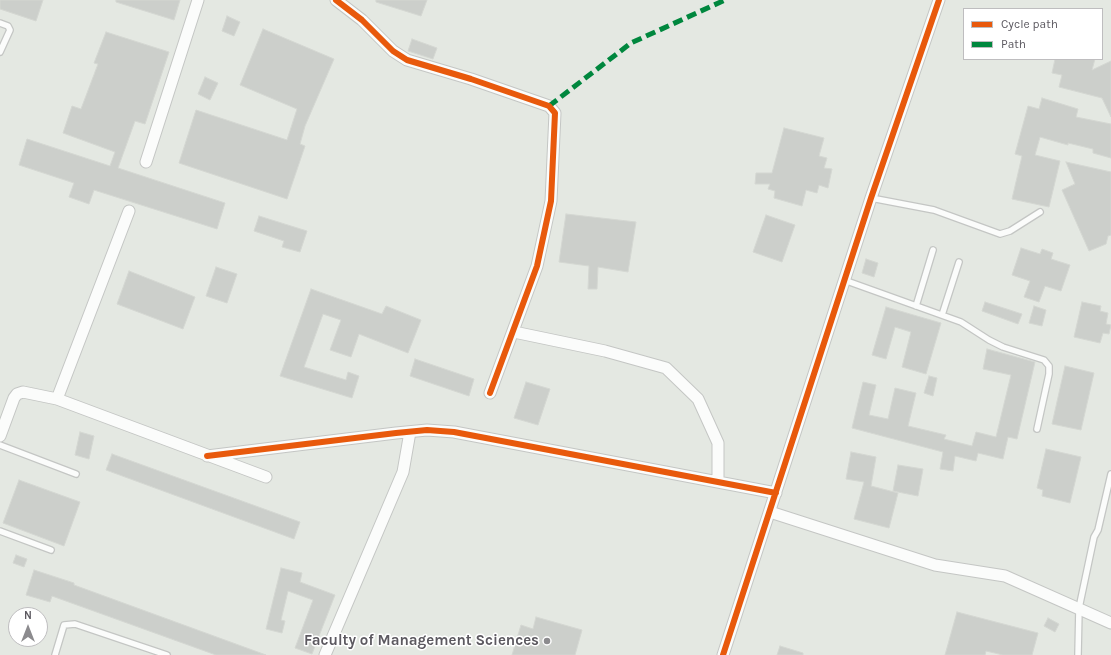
<!DOCTYPE html>
<html>
<head>
<meta charset="utf-8">
<style>
	body { margin:0 }
	#map { position:relative; width:1111px; height:655px; overflow:hidden; background:#e4e8e2; font-family:Karla,sans-serif }
	canvas { display:block }
	.legend { position:absolute; left:963px; top:8px; width:140px; height:52px; box-sizing:border-box; background:#fff; border:1px solid #bebdbf; margin:0; padding:5px 7px; list-style:none; font-size:12px; color:#5c5960 }
	.legend li { display:flex; align-items:center; gap:8px; height:20px }
	.legend b { width:20px; border:1px solid #bebdbf }
	.north { position:absolute; left:8px; top:607px; width:40px; height:40px; box-sizing:border-box; background:#fff; border:1px solid #bebdbf; border-radius:50%; rotate:0deg; font-size:11px; font-weight:700; line-height:16px; text-align:center; color:#5c5960 }
	.north::after { content:''; display:block; margin:auto; width:14px; height:18px; background:#8c8b8e; clip-path:polygon(50% 0,100% 100%,50% 72%,0 100%) }
</style>
</head>
<body>
<div id="map">
<canvas width="1111" height="655"></canvas>
<ul class="legend">
<li><b style="height:5px;background:#e8590c"></b>Cycle path</li>
<li><b style="height:5px;background:#00873e"></b>Path</li>
</ul>
<div class="north">N</div>
</div>
<script>
const ctx = document.querySelector('canvas').getContext('2d');
ctx.lineJoin = 'round';
function fill(path, color) {
  ctx.fillStyle = color;
  ctx.fill(path, 'evenodd');
}
function shape(rows) {
  const path = new Path2D();
  for (const r of rows) {
    path.moveTo(r[0], r[1]);
    for (let i = 2; i < r.length; i += 2) path.lineTo(r[i], r[i + 1]);
  }
  return path;
}
function trace(path, color, width, dash) {
  ctx.strokeStyle = color;
  ctx.lineWidth = width;
  ctx.lineCap = dash ? 'butt' : 'round';
  ctx.setLineDash(dash || []);
  ctx.stroke(path);
}
function label(font, color, halo, rows, align = 'center') {
  ctx.font = font + ' Karla,sans-serif';
  ctx.lineWidth = 3;
  ctx.setLineDash([]);
  ctx.textBaseline = 'middle';
  ctx.strokeStyle = halo;
  ctx.fillStyle = color;
  for (const [text, x, y, turn = 0] of rows) {
    ctx.save();
    ctx.translate(x, y);
    ctx.rotate((+turn || 0) * Math.PI / 180);
    ctx.textAlign = isNaN(turn) ? turn : align;
    if (halo) ctx.strokeText(text, 0, 0);
    ctx.fillText(text, 0, 0);
    ctx.restore();
  }
}
const building = shape([
	[0,0,43,0,36,21,0,9,0,0],
	[116,0,180,0,174,20,116,2,116,0],
	[376,0,427,0,421,16,376,2,376,0],
	[227,16,240,22,234,36,222,31,227,16],
	[263,29,334,59,305,126,300,144,305,146,287,199,179,163,196,110,287,140,297,109,240,85,263,29],
	[106,32,169,52,145,124,135,121,118,168,225,203,217,229,94,190,89,204,69,197,74,183,19,165,27,139,110,166,115,152,63,133,72,106,81,109,98,64,94,63,106,32],
	[412,39,437,48,433,59,408,51,412,39],
	[1055,59,1095,59,1092,70,1111,61,1111,117,1102,98,1059,87,1062,75,1052,73,1055,59],
	[205,77,218,83,210,100,198,94,205,77],
	[1042,98,1078,109,1076,117,1111,124,1111,158,1093,153,1093,149,1068,143,1068,145,1040,137,1035,155,1060,161,1049,207,1012,199,1022,156,1015,154,1028,106,1039,109,1042,98],
	[784,128,824,138,819,156,827,158,824,168,832,169,828,188,819,185,817,193,806,190,802,206,774,198,775,191,768,189,770,184,755,184,756,173,772,173,784,128],
	[1066,162,1111,172,1111,235,1108,236,1106,244,1089,251,1062,190,1075,184,1066,162],
	[566,214,636,222,628,272,598,267,597,289,588,289,589,266,559,262,566,214],
	[766,215,795,225,782,262,753,252,766,215],
	[259,216,307,231,300,252,282,247,284,241,254,231,259,216],
	[1021,248,1040,254,1042,249,1053,253,1051,259,1070,265,1061,291,1045,286,1039,302,1024,297,1030,281,1012,275,1021,248],
	[866,259,878,263,874,277,862,273,866,259],
	[216,267,237,274,227,303,206,296,216,267],
	[129,271,195,297,183,329,117,304,129,271],
	[311,289,382,314,386,306,421,320,408,353,359,334,351,357,330,350,341,320,323,314,304,367,346,380,348,372,359,376,352,398,280,376,311,289],
	[985,302,1022,314,1018,324,982,311,985,302],
	[1082,302,1101,306,1100,311,1108,313,1106,324,1111,325,1109,334,1103,333,1100,343,1074,337,1082,302],
	[1034,306,1046,310,1042,326,1029,323,1034,306],
	[886,307,941,323,926,374,902,367,911,332,895,327,886,359,872,355,886,307],
	[987,349,1035,362,1017,439,1008,437,1003,459,978,453,976,461,955,456,953,471,940,469,943,452,852,428,863,382,876,385,869,415,888,419,895,388,916,393,908,426,946,435,944,439,972,446,976,432,996,437,1011,375,983,369,987,349],
	[415,359,474,379,469,396,410,376,415,359],
	[1065,366,1094,373,1081,430,1052,424,1065,366],
	[929,376,937,378,933,396,924,393,929,376],
	[526,382,550,389,538,425,514,418,526,382],
	[80,432,94,436,89,459,75,455,80,432],
	[1046,449,1081,457,1070,503,1042,496,1043,490,1037,488,1046,449],
	[851,452,876,457,871,486,898,493,889,528,854,519,864,482,846,479,851,452],
	[112,454,300,522,294,539,106,470,112,454],
	[898,465,923,469,918,496,893,491,898,465],
	[19,480,80,502,64,546,3,523,19,480],
	[16,555,27,559,24,567,13,563,16,555],
	[281,568,302,573,300,582,335,595,312,654,295,648,313,600,288,591,281,620,285,621,282,633,266,629,281,568],
	[34,570,74,583,74,585,266,655,216,655,52,596,50,602,26,595,34,570],
	[957,612,1038,633,1032,655,1003,655,986,651,985,655,945,655,957,612],
	[536,617,582,630,575,655,512,655,521,625,533,629,536,617],
	[1048,618,1059,624,1055,632,1044,626,1048,618],
	[780,646,803,653,803,655,777,655,780,646]
]);
fill(building, '#cccfcb');
trace(building, '#d4d7d2', 1);
const lane = shape([
	[0,23,8,26,10,30,0,52],
	[871,198,934,210,1000,234,1010,231,1040,212],
	[844,280,961,322,989,340,1003,347,1044,360,1049,366,1049,374,1037,429],
	[916,306,933,250],
	[942,315,959,262],
	[0,445,76,474],
	[0,531,51,550],
	[55,655,64,625,75,624,167,655],
	[1078,655,1079,608,1094,537,1098,530,1111,474]
]);
const street = shape([
	[336,0,362,20,393,51,407,60,471,79,549,106,555,113,551,201,537,266,490,393],
	[146,162,198,0],
	[514,332,605,351,666,368,698,399,718,443,718,482],
	[57,399,129,211],
	[0,436,14,398,17,394,23,392,57,399,266,477],
	[207,456,396,433,427,430,454,432,776,493],
	[770,512,935,565,1005,576,1111,623],
	[325,655,403,472,410,432],
	[723,655,871,198,939,0]
]);
trace(lane, '#c4c6c4', 8);
trace(street, '#c4c6c4', 13);
trace(lane, '#fbfcfb', 5.5);
trace(street, '#fbfcfb', 11);
trace(shape([
	[549,106,631,43,725,0]
]), '#00873e', 5, [10, 5]);
trace(shape([
	[336,0,362,20,393,51,407,60,471,79,549,106,555,113,551,201,537,266,490,393],
	[207,456,396,433,427,430,454,432,776,493],
	[723,655,871,198,939,0]
]), '#e8590c', 6);
for (const [x, y, r, color] of [
	[547,641,4,"#8c8b8e"]
]) {
  const dot = new Path2D();
  dot.arc(x, y, r, 0, 2 * Math.PI);
  ctx.fillStyle = color;
  ctx.fill(dot);
  trace(dot, '#fff', 1.5);
}
label('bold 15px', '#5c5960', '#fff', [
	["Faculty of Management Sciences",539,641]
], 'right');
</script>
</body>
</html>
